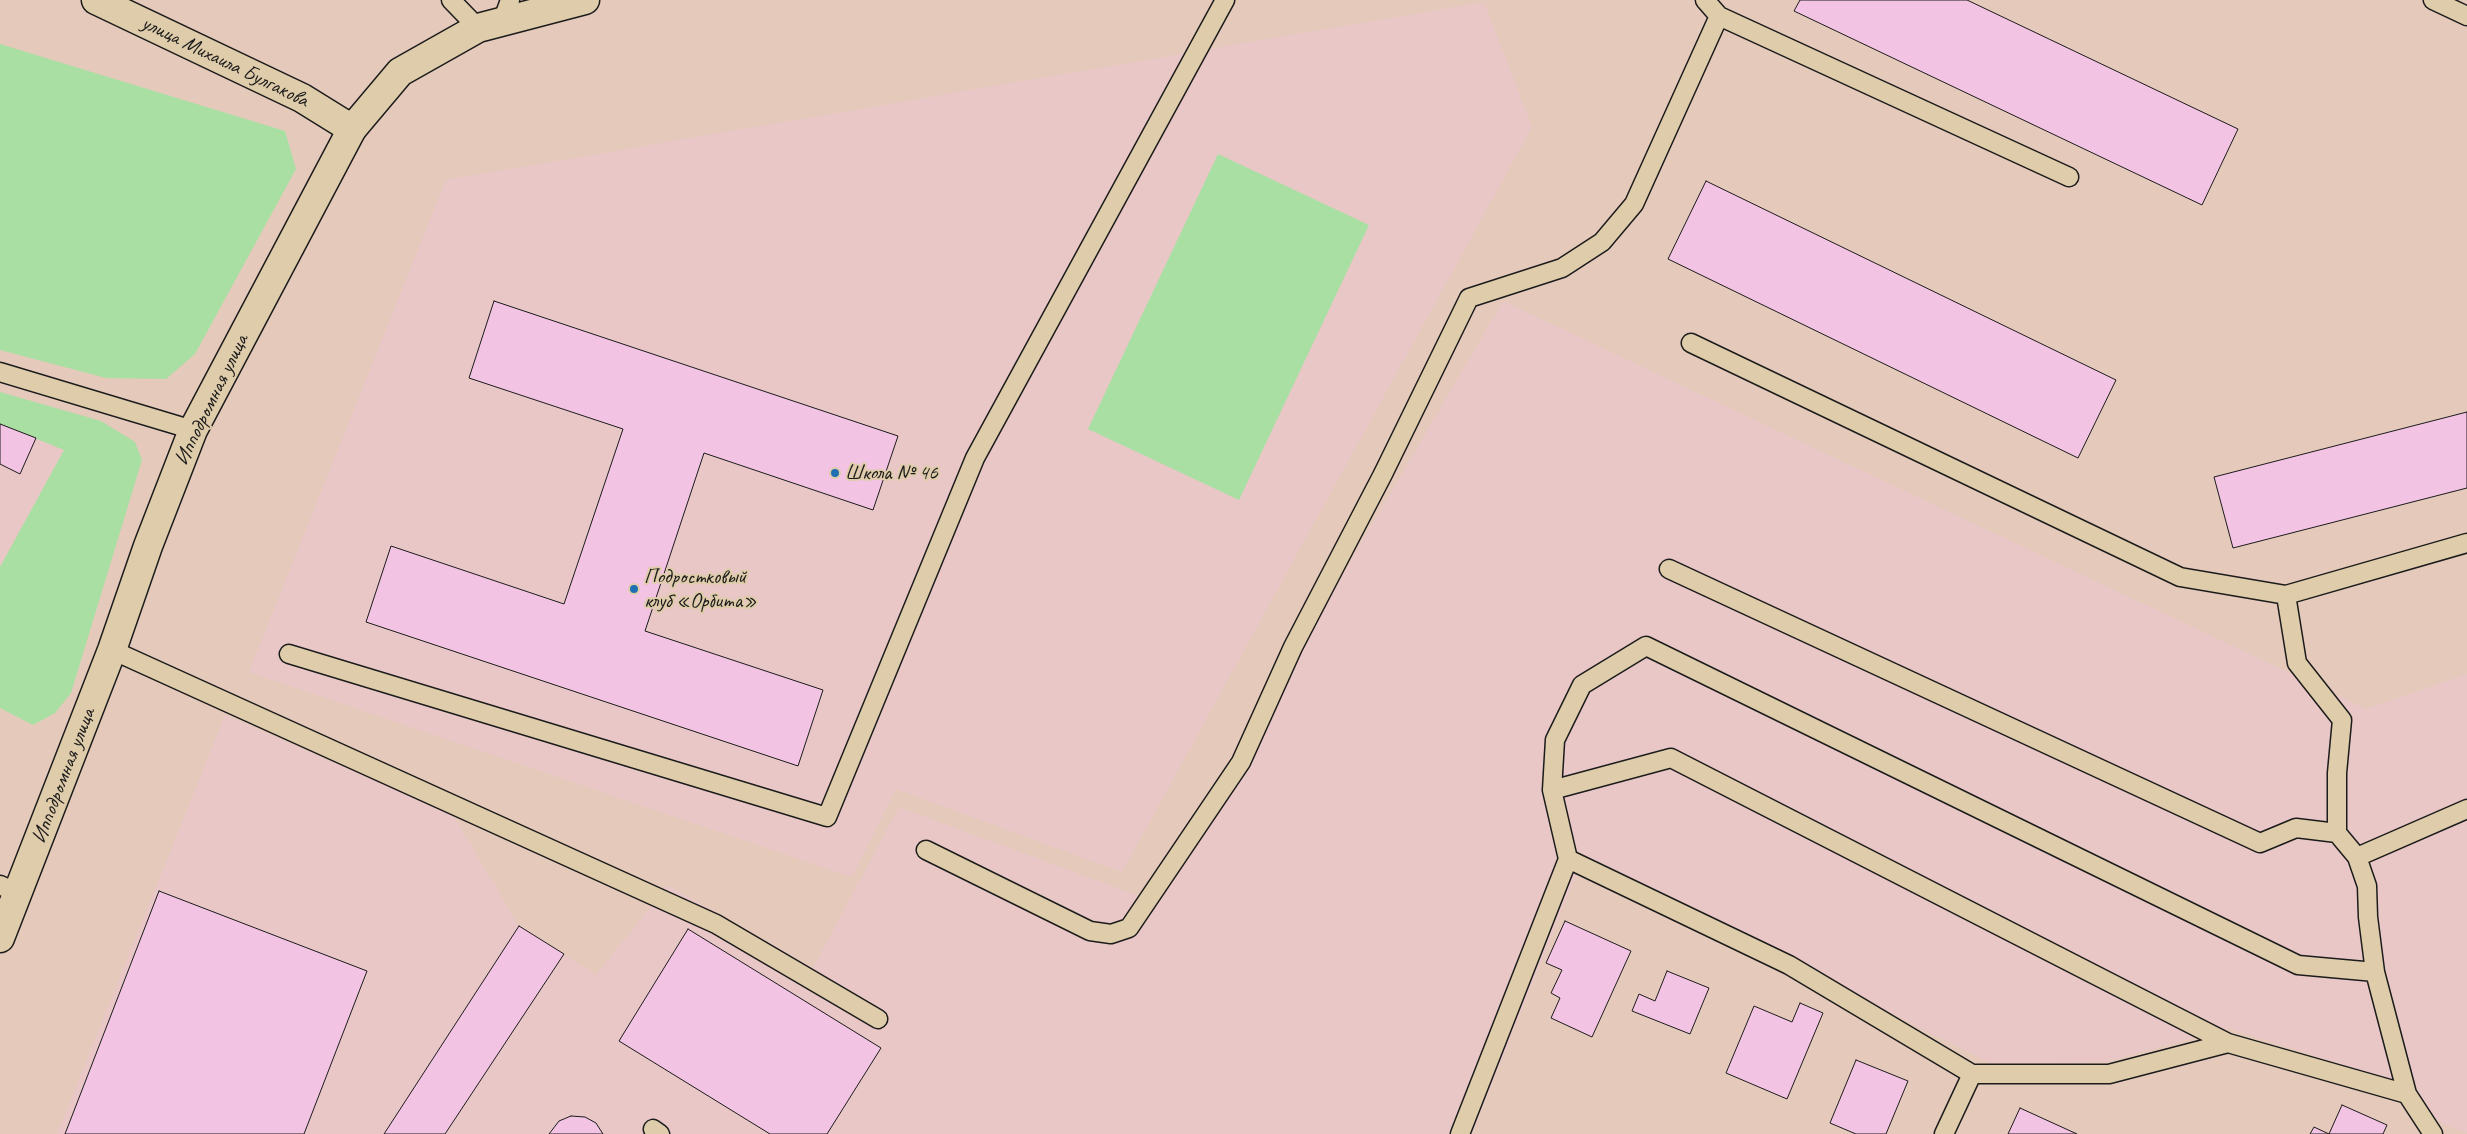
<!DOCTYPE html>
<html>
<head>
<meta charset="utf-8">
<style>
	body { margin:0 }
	canvas { display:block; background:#e5c9bb }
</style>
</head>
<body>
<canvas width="2467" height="1134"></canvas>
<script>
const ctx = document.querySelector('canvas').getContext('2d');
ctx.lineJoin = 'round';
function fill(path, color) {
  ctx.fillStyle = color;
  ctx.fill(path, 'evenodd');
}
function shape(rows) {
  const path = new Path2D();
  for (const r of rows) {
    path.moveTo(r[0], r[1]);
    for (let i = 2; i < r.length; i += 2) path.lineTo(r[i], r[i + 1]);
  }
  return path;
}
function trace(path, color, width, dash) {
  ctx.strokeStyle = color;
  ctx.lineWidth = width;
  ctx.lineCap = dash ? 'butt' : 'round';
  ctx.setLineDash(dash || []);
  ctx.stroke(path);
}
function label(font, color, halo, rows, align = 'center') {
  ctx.font = font + ' Caveat,sans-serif';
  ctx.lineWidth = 4;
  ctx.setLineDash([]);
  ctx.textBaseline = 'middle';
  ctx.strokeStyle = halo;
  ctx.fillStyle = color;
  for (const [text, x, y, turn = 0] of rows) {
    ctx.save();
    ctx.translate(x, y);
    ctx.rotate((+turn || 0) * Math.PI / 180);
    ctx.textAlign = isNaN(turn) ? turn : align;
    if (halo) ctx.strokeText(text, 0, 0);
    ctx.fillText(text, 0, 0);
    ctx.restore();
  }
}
fill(shape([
	[1484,2,1532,127,1122,872,896,789,852,877,249,672,446,180],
	[1503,301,2366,709,2467,674,2467,1133,2443,1124,2344,1065,2228,1028,2106,1062,1992,1064,1583,858,1472,1134,57,1134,225,715,453,815,519,926,596,975,668,885,813,968,899,807,1152,901],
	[0,424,64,450,0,567]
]), '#e9c7c7');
fill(shape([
	[0,44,285,131,296,169,195,354,166,379,106,378,0,350],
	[1218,154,1369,225,1239,500,1088,429],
	[0,392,101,421,135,442,142,460,71,693,55,713,33,725,0,708,0,567,64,450,0,424]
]), '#a9dfa2');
const building = shape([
	[1800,0,1967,0,2238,129,2202,205,1794,11,1800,0],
	[1706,181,2116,380,2078,458,1668,259,1706,181],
	[494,301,898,436,873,510,704,453,645,631,823,690,798,766,366,622,391,546,564,604,623,429,469,378,494,301],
	[2467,412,2467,488,2233,548,2214,477,2467,412],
	[0,424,36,438,20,474,0,464,0,424],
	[159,891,367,971,304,1134,65,1134,159,891],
	[1565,921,1631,951,1592,1037,1551,1018,1560,998,1551,993,1562,970,1546,963,1565,921],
	[519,926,564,954,445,1134,384,1134,519,926],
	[688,929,881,1048,827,1134,770,1134,619,1041,688,929],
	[1667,971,1709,988,1690,1034,1632,1011,1639,994,1655,1001,1667,971],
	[1800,1003,1823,1013,1787,1099,1726,1073,1754,1006,1792,1022,1800,1003],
	[1856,1060,1908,1081,1886,1134,1856,1134,1830,1123,1856,1060],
	[2342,1105,2387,1125,2383,1134,2310,1134,2314,1127,2329,1134,2342,1105],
	[2020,1108,2077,1134,2008,1134,2020,1108],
	[571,1116,585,1117,596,1123,603,1134,549,1134,559,1121,571,1116]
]);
fill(building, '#f3c3e4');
trace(building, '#1c1c1c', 1);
const lane = shape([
	[451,0,478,28],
	[2433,0,2467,16],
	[1719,16,2069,177],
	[502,22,510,0],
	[1691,343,2180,577,2286,595,2467,543],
	[0,372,193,430],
	[1669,569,2260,843,2296,828,2337,833,2357,857],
	[2286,595,2297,663,2342,720,2337,773,2337,833],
	[112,650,716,924,878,1019],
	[289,654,827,817,975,458,1225,0],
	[1552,790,1555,740,1582,685,1646,646,2298,965,2375,972],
	[926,850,1090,931,1111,934,1129,928,1241,762,1293,647,1383,474,1469,298,1562,268,1602,242,1634,204,1719,16,1705,0],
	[1568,859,1789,965,1972,1074,2109,1074,2228,1043],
	[0,885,19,894],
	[653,1129,660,1134],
	[1460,1134,1568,859,1552,790,1671,758,2228,1043,2407,1094],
	[1944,1134,1972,1074],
	[2433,1134,2407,1094,2375,972,2368,917,2367,886,2357,857,2467,809]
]);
const street = shape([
	[96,0,302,98,352,129]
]);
const secondary = shape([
	[0,938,112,650,148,546,193,430,352,129,400,72,478,28,585,0]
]);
trace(lane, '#1c1c1c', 21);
trace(street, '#1c1c1c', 31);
trace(secondary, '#1c1c1c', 31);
trace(lane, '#dfccaa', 18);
trace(street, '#dfccaa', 28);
trace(secondary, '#dfccaa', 28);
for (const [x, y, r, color] of [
	[835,473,5,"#1f6fb2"],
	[634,589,5,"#1f6fb2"]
]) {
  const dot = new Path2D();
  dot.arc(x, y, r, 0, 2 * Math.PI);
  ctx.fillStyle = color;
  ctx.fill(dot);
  trace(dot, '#dfccaa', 2);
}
label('21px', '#1c1c1c', '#dfccaa', [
	["улица Михаила Булгакова",225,62,26],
	["Ипподромная улица",212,400,-64],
	["Ипподромная улица",64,776,-69]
]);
label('21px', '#1c1c1c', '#dfccaa', [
	["Школа № 46",845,473],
	["Подростковый",644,577],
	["клуб «Орбита»",644,601]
], 'left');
</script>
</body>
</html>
